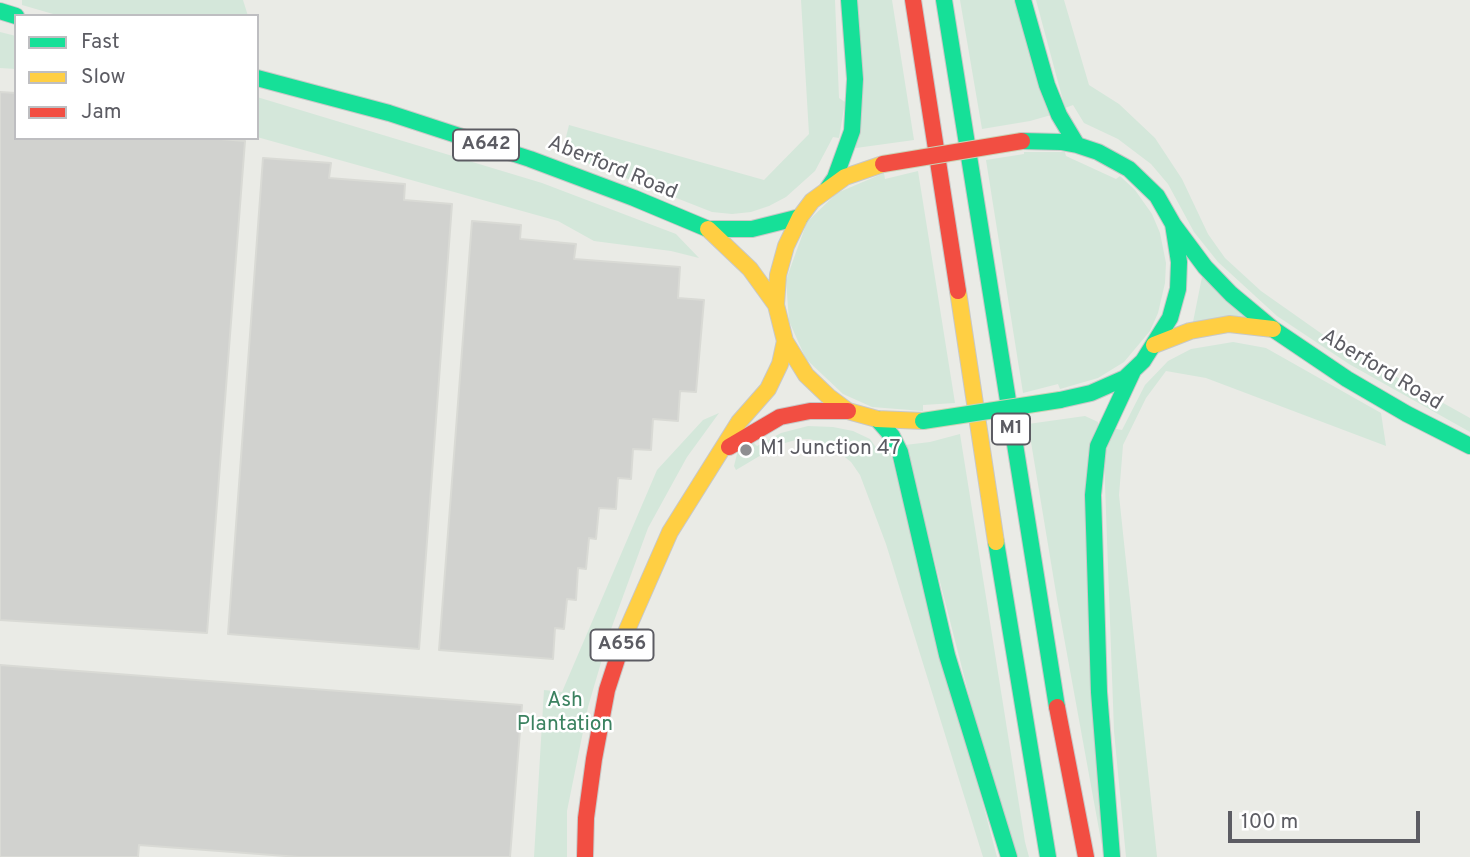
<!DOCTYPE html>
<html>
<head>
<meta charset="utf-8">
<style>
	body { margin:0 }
	#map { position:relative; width:1470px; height:857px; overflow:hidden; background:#eaebe6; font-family:Overpass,sans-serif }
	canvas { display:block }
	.legend { position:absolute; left:14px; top:14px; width:245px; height:126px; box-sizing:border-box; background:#fff; border:2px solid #bebec1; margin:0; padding:9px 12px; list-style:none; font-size:21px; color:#5c5c63 }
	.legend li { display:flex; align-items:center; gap:14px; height:35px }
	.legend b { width:35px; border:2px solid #bebec1 }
	.scale { position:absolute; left:1228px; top:811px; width:192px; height:32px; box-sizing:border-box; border:4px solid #5c5c63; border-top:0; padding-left:9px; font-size:21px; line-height:24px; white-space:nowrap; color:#5c5c63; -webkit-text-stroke:5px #fff; paint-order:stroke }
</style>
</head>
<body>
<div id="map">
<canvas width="1470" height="857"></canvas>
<ul class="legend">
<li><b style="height:9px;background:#16e098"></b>Fast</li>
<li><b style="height:9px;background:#ffcf43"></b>Slow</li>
<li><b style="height:9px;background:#f24e42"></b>Jam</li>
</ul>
<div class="scale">100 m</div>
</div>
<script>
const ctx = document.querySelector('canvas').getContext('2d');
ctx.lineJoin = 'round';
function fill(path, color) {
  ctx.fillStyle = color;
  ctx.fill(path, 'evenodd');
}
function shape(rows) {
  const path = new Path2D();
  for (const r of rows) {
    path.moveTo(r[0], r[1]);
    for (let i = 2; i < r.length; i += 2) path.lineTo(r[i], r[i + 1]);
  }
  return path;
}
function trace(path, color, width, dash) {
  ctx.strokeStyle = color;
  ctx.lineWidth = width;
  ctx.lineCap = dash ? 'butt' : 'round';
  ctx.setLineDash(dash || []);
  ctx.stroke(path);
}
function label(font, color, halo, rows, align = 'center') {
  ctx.font = font + ' Overpass,sans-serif';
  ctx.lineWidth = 5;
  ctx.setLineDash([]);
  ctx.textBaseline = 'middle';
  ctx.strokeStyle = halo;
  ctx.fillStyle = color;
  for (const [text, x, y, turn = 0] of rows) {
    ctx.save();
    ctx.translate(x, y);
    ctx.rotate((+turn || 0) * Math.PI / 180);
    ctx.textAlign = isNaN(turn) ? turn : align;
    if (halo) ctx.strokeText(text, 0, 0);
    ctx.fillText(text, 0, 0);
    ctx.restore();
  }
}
fill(shape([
	[22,0,243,0,248,16,60,16,22,5],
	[801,0,835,0,839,98,845,102,839,138,833,137,815,171,786,197,769,206,751,212,732,214,712,212,562,153,569,125,764,180,809,134],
	[853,0,892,0,914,140,856,148],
	[960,0,1018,0,1051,115,1030,121,982,129],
	[1036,0,1064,0,1089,85,1119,104,1155,138,1182,179,1208,234,1225,258,1261,291,1332,341,1470,418,1470,432,1349,364,1277,316,1218,262,1194,232,1168,184,1151,164,1118,139,1084,123,1073,105,1065,108],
	[0,32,16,36,16,69,0,68],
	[257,97,542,183,676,234,699,258,671,251,594,241,558,221,257,137],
	[1024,152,1065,152,1066,156,1116,179,1120,176,1135,190,1152,214,1160,233,1166,263,1165,283,1158,313,1150,331,1124,362,1098,378,1060,389,1058,384,1023,393,986,160,1024,154],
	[918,171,955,403,923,405,923,411,872,407,843,394,806,359,789,321,786,280,807,222,837,193,884,173,885,179],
	[1202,277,1260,322,1193,322],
	[1233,342,1266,348,1381,413,1386,446,1206,378,1166,371,1146,398,1123,445,1119,495,1157,857,1126,857,1114,731,1104,457,1112,428,1122,430,1145,385,1168,361,1191,349],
	[719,413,687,457,648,528,610,632,588,707,567,811,567,857,534,857,544,690,562,692,657,470,703,420],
	[1085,416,1098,422,1104,857,1057,599,1028,424],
	[808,426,833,427,853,431,870,439,880,453,890,451,997,857,983,857,886,544,860,475,851,462,831,446,810,439,799,439,778,445,736,470,734,466,738,450,751,440,757,446,781,433],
	[960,434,1025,842,1029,857,1018,857,973,711,905,445,930,442]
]), '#d4e7da');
const building = shape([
	[0,92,16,93,16,138,209,138,245,141,207,633,0,620,0,92],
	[263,158,331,163,329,178,405,184,404,200,452,204,419,649,228,634,263,158],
	[472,221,521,225,520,239,576,244,574,259,680,267,678,298,704,300,696,392,680,391,678,421,653,419,651,450,633,449,631,479,618,478,616,509,599,508,596,539,589,538,586,569,578,568,576,600,567,599,564,629,555,628,553,659,439,650,472,221],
	[0,665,522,705,510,857,299,857,139,845,138,857,0,857,0,665]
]);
fill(building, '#d1d2cf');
trace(building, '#d9dad5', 2);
const fast = shape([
	[944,0,1057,707],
	[1023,0,1047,85,1059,115,1077,145],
	[0,11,16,16],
	[257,78,389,113,530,159,634,198,708,229,752,229,800,217],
	[1022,141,1061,142,1077,145,1098,152,1129,169,1157,196,1173,224,1179,262,1178,289,1170,318,1143,361,1125,378,1091,393,1060,400],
	[828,188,835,178,852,131,855,79,849,0],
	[1173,224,1205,267,1231,294,1273,329,1347,379,1407,414,1470,446],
	[877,419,892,436,900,452,947,655,1009,857],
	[996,542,1048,857],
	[1112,857,1099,692,1093,495,1098,446,1133,371]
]);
const slow = shape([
	[883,164,845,177,812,201,800,217,786,246,778,275,776,305,785,341,806,375,829,397,848,411,877,419,923,421],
	[708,229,750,269,776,305],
	[958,291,996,542],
	[1154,345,1190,331,1229,324,1273,329],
	[618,656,627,630,670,532,739,422,768,389,780,364,785,341]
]);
const jam = shape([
	[913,0,958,291],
	[729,447,780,417,810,411,848,411],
	[1057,707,1086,857],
	[585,857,586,818,594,759,607,690,618,656]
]);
trace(fast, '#c8c8c7', 18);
trace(slow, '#c8c8c7', 18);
trace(jam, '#c8c8c7', 18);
trace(fast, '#16e098', 16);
trace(slow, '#ffcf43', 16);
trace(jam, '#f24e42', 16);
const fastBridge = shape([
	[923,421,1060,400]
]);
const jamBridge = shape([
	[883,164,1022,141]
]);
trace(fastBridge, '#ccd1b6', 18, []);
trace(jamBridge, '#ccd1b6', 18, []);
trace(fastBridge, '#16e098', 16);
trace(jamBridge, '#f24e42', 16);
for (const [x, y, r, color] of [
	[746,450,7,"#8e8e91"]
]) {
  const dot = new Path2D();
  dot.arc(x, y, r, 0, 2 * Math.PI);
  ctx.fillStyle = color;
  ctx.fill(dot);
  trace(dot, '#fff', 2.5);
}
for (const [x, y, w] of [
	[486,145,66],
	[1011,429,38],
	[622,645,63]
]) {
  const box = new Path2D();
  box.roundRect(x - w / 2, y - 15.5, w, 31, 5);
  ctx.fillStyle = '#fff';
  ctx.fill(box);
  trace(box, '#5c5c63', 2);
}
label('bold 19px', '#5c5c63', null, [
	["A642",486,145],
	["M1",1011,429],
	["A656",622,645]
]);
label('21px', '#5c5c63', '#fff', [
	["Aberford Road",612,169,22],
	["Aberford Road",1381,371,31]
]);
label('21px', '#5c5c63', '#fff', [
	["M1 Junction 47",760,450]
], 'left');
label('21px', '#3b8260', '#fff', [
	["Ash",565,702],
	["Plantation",565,726]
]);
</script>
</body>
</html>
